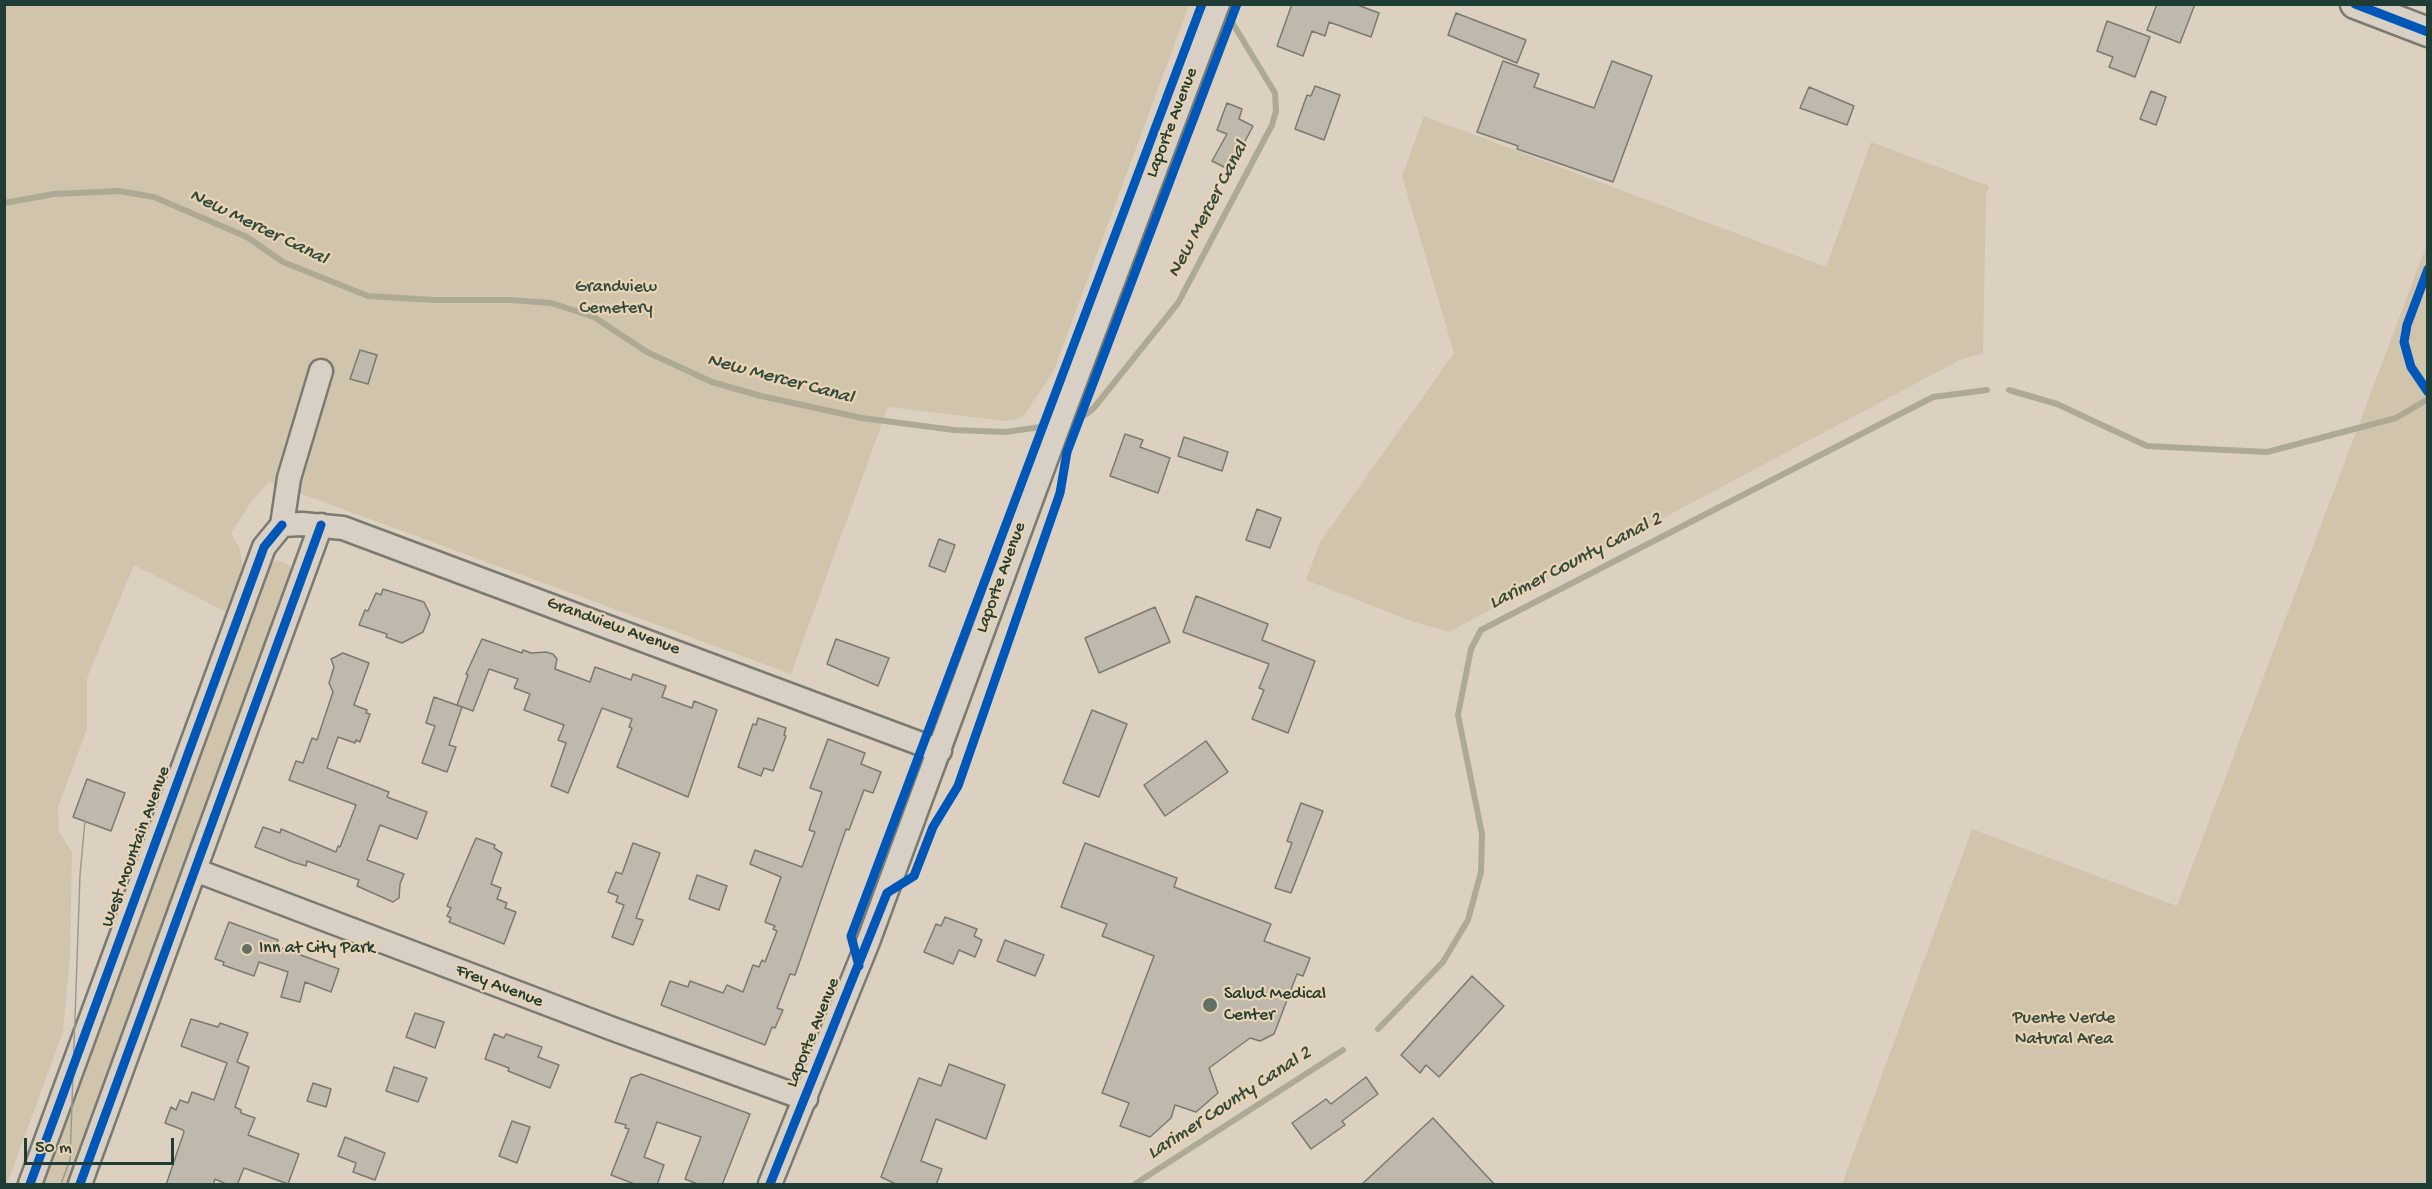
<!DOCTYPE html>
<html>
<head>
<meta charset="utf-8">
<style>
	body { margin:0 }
	#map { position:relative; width:2432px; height:1189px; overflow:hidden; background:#dcd1c0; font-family:"Gochi Hand",sans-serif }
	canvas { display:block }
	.frame { position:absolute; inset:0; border:6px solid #1f3d34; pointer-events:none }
	.scale { position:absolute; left:24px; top:1138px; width:150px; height:27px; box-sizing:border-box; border:3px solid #1f3d34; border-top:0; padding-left:8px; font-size:18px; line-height:21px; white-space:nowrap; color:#1f3d34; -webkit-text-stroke:4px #e9d3b3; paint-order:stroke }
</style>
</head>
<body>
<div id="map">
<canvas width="2432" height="1189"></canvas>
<div class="frame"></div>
<div class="scale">50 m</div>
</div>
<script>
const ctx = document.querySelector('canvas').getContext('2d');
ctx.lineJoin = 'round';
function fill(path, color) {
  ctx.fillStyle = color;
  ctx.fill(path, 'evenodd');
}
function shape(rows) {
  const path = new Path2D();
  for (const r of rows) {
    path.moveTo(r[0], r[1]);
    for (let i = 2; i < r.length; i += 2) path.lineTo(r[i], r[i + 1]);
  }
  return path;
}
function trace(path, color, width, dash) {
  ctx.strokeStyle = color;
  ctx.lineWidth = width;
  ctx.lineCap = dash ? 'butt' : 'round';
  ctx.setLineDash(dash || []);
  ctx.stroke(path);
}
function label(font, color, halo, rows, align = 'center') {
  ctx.font = font + ' "Gochi Hand",sans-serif';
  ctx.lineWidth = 4.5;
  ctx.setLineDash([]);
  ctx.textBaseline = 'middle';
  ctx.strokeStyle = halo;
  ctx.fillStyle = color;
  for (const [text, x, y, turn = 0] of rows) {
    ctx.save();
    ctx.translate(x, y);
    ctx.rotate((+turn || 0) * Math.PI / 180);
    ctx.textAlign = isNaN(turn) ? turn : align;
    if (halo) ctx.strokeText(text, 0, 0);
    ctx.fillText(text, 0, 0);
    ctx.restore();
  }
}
fill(shape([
	[5,5,1189,5,1054,370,1024,415,1018,419,1005,421,888,407,791,674,269,482,251,502,231,533,239,547,243,565,226,612,134,565,87,678,87,729,58,807,59,832,72,852,70,956,63,1032,7,1184,5,1184],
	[1424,116,1826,267,1871,142,1989,186,1986,195,1983,353,1960,360,1449,632,1411,621,1306,580,1320,542,1454,353,1402,176],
	[2427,244,2427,1184,1842,1184,1972,829,2177,906],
	[279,561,286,563,293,569,237,727,67,1184,40,1184,269,568,274,562]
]), '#d1c4ad');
trace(shape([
	[4,203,54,194,119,191,154,197,247,237,283,262,368,296,434,300,511,300,551,303,594,317,647,352,712,382,761,396,862,418,954,430,1006,432,1054,425],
	[2009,390,2057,404,2147,446,2267,452,2396,418,2428,399],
	[1064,423,1078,420,1093,409,1178,303,1272,125,1276,111,1275,93,1230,19],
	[1378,1029,1443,962,1468,920,1481,872,1482,834,1458,715,1471,649,1481,630,1933,397,1987,390],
	[1135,1184,1343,1050]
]), '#ada994', 6);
const building = shape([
	[1292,4,1355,4,1379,13,1371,37,1329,22,1325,36,1312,31,1303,56,1277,46,1292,4],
	[2157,4,2195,4,2180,43,2147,30,2157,4],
	[1456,13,1526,40,1517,63,1448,35,1456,13],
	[2107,21,2150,37,2135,77,2109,67,2113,57,2097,51,2107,21],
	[1503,61,1539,74,1534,87,1594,108,1612,61,1652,76,1613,182,1517,149,1518,146,1477,132,1503,61],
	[1315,86,1340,95,1324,140,1295,129,1307,95,1311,96,1315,86],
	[1809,87,1854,106,1847,125,1800,108,1809,87],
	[2151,91,2166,97,2156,125,2140,119,2151,91],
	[1227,103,1242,109,1239,119,1253,126,1230,170,1212,161,1227,134,1217,130,1227,103],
	[360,350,377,355,368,384,350,379,360,350],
	[1125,434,1143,440,1140,447,1170,458,1158,493,1110,476,1125,434],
	[1184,437,1228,452,1222,471,1178,456,1184,437],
	[1257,509,1281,518,1270,548,1246,540,1257,509],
	[939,539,955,545,945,572,929,566,939,539],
	[383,589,424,602,430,614,423,632,402,643,386,637,387,634,359,625,365,610,368,611,376,593,381,595,383,589],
	[1196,596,1268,624,1262,640,1315,661,1288,733,1252,719,1264,690,1259,688,1269,664,1183,632,1196,596],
	[1155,607,1170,642,1099,673,1085,638,1155,607],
	[482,639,522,653,523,650,531,653,546,652,553,654,557,659,555,669,590,682,595,667,631,680,633,674,666,686,662,697,692,708,694,701,717,710,688,797,617,767,632,728,629,727,632,719,602,708,568,793,551,786,566,743,558,740,564,725,524,710,530,694,514,688,518,679,489,669,473,711,457,705,468,675,466,674,482,639],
	[836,639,889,658,878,686,827,664,836,639],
	[343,653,369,663,354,705,367,710,366,713,370,714,360,742,356,740,355,743,338,737,327,768,389,792,387,797,427,812,417,839,380,825,367,860,404,874,400,884,399,898,393,902,357,886,359,880,307,861,306,866,293,862,255,847,263,827,280,833,281,829,336,852,338,846,340,847,356,805,289,780,296,761,303,763,312,738,317,740,333,692,329,683,334,667,331,659,343,653],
	[434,697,462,707,449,745,456,747,447,772,422,763,435,726,426,723,434,697],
	[1092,710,1127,724,1099,797,1063,783,1092,710],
	[758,718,786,728,784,735,786,736,773,771,764,768,761,776,738,767,753,724,756,725,758,718],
	[828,739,865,753,861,764,881,772,873,793,864,790,849,830,846,829,795,975,790,974,777,1008,783,1010,775,1028,772,1027,765,1045,661,1005,670,981,688,987,690,981,723,993,727,985,743,992,753,965,759,967,762,960,765,962,777,931,773,929,775,926,765,922,781,877,750,864,755,850,802,867,815,832,809,830,822,792,810,788,828,739],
	[1206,741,1228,772,1165,816,1144,785,1206,741],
	[87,779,125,793,111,831,73,817,87,779],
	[1301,803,1323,811,1291,893,1275,888,1292,843,1287,841,1301,803],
	[476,838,495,845,494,848,502,853,491,884,501,888,497,899,507,903,505,908,516,912,504,944,449,922,451,918,447,916,451,908,447,906,476,838],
	[633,843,660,853,636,918,643,920,633,945,612,937,624,905,616,902,618,896,608,892,616,872,622,874,633,843],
	[1085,843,1177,878,1174,887,1271,924,1264,941,1310,958,1303,976,1297,974,1274,1034,1260,1041,1250,1038,1209,1068,1218,1093,1196,1112,1175,1105,1171,1118,1150,1137,1120,1126,1129,1103,1102,1093,1154,956,1102,936,1107,924,1061,907,1085,843],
	[697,875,727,886,719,910,689,899,697,875],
	[945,917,977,929,974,936,982,940,975,957,959,950,953,964,924,952,936,924,941,926,945,917],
	[229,922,278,940,276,946,339,969,331,992,305,982,300,1002,281,997,288,972,259,962,254,976,223,965,224,962,215,959,229,922],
	[1005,940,1044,955,1035,976,997,961,1005,940],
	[1472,976,1504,1006,1439,1077,1426,1065,1420,1073,1401,1055,1472,976],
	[415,1013,444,1022,435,1048,406,1037,415,1013],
	[191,1019,218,1027,220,1023,248,1033,237,1062,249,1067,235,1107,241,1110,241,1113,255,1118,248,1135,299,1154,288,1184,244,1168,237,1185,228,1185,215,1179,213,1185,166,1185,184,1132,183,1130,165,1123,171,1107,176,1110,180,1100,188,1103,192,1092,214,1100,227,1063,181,1046,191,1019],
	[494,1034,504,1038,506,1034,542,1047,538,1057,559,1065,550,1088,508,1071,509,1068,485,1059,494,1034],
	[949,1064,1005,1085,986,1139,936,1119,921,1161,942,1169,936,1185,898,1185,881,1177,919,1078,941,1086,949,1064],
	[394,1067,427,1078,418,1102,386,1091,394,1067],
	[641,1074,750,1114,722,1185,700,1185,685,1179,701,1137,657,1122,644,1157,664,1165,657,1185,637,1185,611,1175,629,1129,625,1128,626,1125,615,1122,631,1078,641,1074],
	[1366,1077,1378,1094,1342,1121,1345,1125,1311,1149,1292,1123,1326,1099,1331,1104,1366,1077],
	[313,1083,331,1089,326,1107,307,1101,313,1083],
	[1433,1118,1495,1185,1361,1185,1433,1118],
	[512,1121,530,1127,517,1163,499,1156,512,1121],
	[345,1137,385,1153,375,1180,353,1172,356,1163,338,1156,345,1137]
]);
fill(building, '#bfb8ac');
trace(building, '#7a7a71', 1.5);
const minor = shape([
	[282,525,302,524,343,528,940,751],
	[195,870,613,1029,806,1099],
	[30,1184,264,547,282,525,289,478,321,371],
	[80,1184,321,525],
	[770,1184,868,942,1066,406,1218,4]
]);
const major = shape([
	[2355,4,2428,32]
]);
trace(minor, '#7a7a71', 27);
trace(major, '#7a7a71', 33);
trace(minor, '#d8d0c4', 22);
trace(major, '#d8d0c4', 28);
trace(shape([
	[61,1184,70,1160,80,875,85,821]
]), '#9b9a90', 1.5);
trace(shape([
	[2355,4,2428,32],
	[2428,269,2407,325,2404,342,2411,367,2428,392],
	[859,966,851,936,1202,4],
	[30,1184,264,547,282,525],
	[80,1184,321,525],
	[770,1184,887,893,914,876,933,827,958,786,1060,493,1067,452,1237,4]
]), '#0057b8', 9);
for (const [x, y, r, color] of [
	[247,949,6,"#617165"],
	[1210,1005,8,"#617165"]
]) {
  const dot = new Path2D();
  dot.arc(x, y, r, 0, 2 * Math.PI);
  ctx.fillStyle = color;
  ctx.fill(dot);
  trace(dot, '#e9d3b3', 2);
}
label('18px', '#1f3d34', '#e9d3b3', [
	["Laporte Avenue",1173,123,-69],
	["Laporte Avenue",1002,578,-70],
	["Grandview Avenue",613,627,20],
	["West Mountain Avenue",137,847,-70],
	["Frey Avenue",499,987,21],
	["Laporte Avenue",814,1033,-68]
]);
label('18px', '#304a3f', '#e9d3b3', [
	["Grandview",616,288],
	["Cemetery",616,309],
	["Puente Verde",2064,1019],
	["Natural Area",2064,1040]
]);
label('18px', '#1f3d34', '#e9d3b3', [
	["Inn at City Park",259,949],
	["Salud Medical",1224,995],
	["Center",1224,1016]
], 'left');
label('italic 20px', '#314b40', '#e9d3b3', [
	["New Mercer Canal",1209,210,-62],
	["New Mercer Canal",258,228,26],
	["New Mercer Canal",780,380,15],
	["Larimer County Canal 2",1576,562,-27],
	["Larimer County Canal 2",1230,1104,-33]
]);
</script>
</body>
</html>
